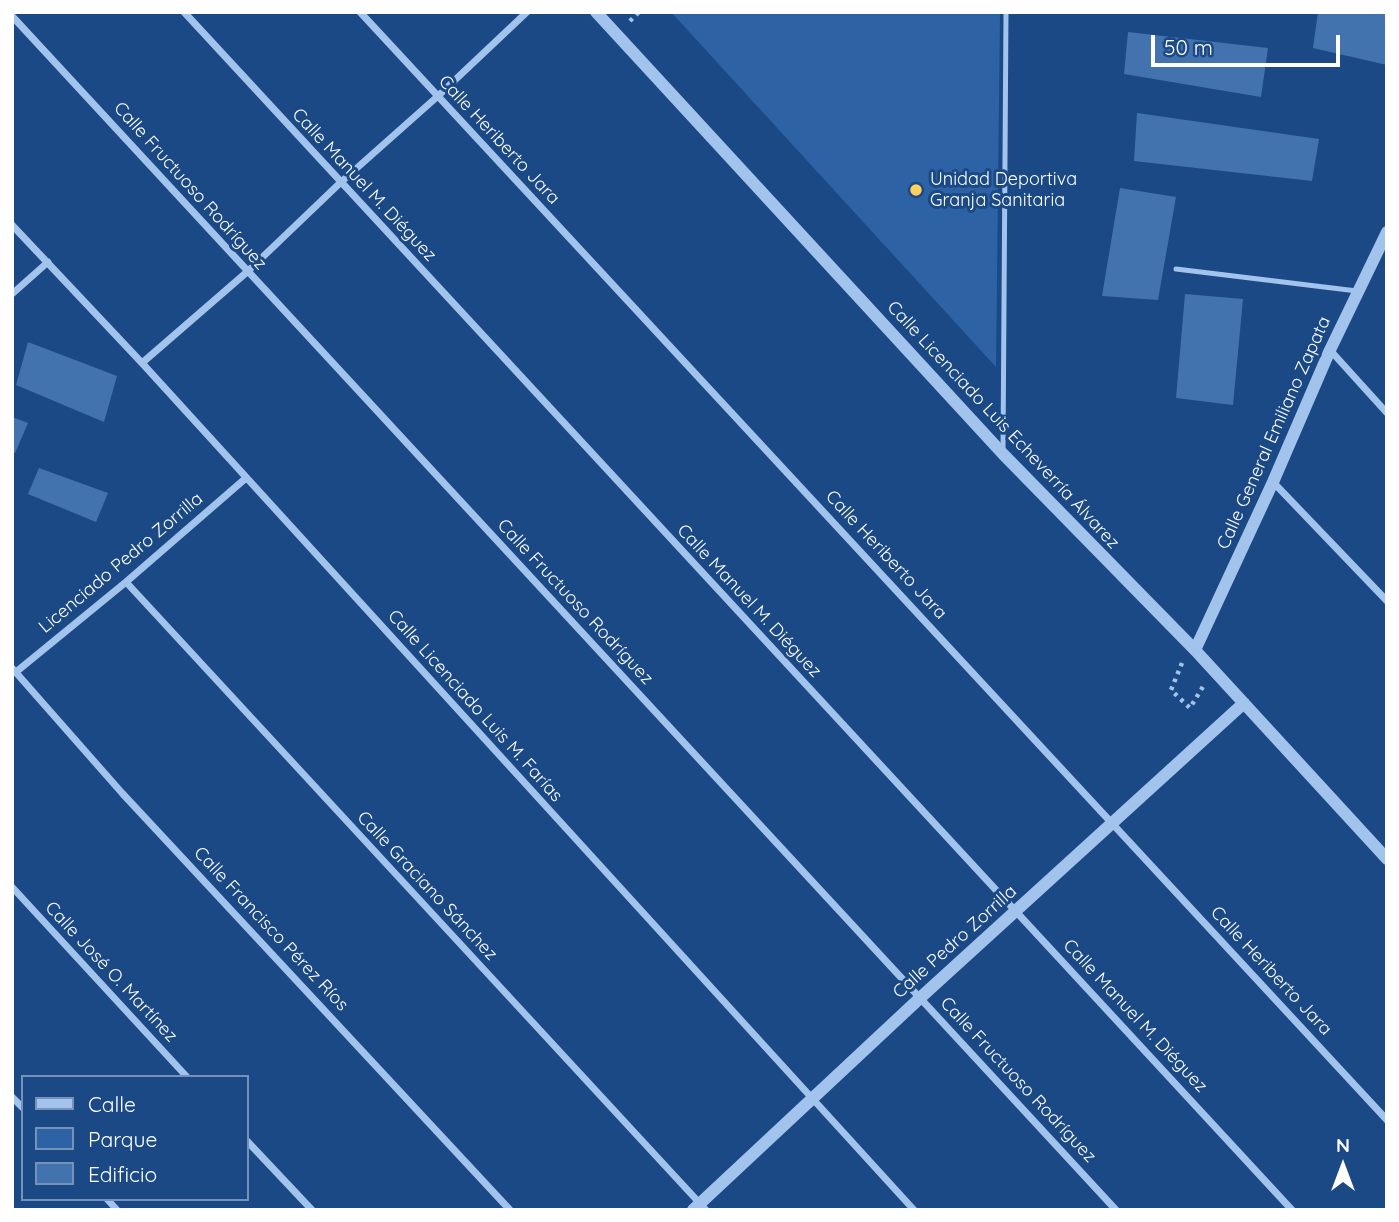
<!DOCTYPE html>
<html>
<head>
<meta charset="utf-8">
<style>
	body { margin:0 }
	#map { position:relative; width:1399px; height:1222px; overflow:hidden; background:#1a4986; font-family:Quicksand,sans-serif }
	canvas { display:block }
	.frame { position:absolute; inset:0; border:14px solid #fff; pointer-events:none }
	.legend { position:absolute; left:21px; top:1075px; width:228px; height:126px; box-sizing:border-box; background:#1a4986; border:2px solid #7692b6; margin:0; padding:9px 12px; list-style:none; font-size:21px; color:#fff }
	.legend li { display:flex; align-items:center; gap:14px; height:35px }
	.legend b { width:35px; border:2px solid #7692b6 }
	.north { position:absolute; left:1308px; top:1131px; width:70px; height:70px; -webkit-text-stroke:5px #1a4986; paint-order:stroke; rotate:0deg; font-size:19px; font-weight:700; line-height:28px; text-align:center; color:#fff }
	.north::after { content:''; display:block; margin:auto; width:24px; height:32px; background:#fff; clip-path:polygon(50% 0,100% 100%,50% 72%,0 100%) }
	.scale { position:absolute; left:1151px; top:35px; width:189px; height:32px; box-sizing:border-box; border:4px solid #fff; border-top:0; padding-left:9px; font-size:21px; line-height:24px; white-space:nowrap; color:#fff; -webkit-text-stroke:5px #1a4986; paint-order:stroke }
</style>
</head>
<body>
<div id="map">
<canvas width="1399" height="1222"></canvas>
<div class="frame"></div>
<ul class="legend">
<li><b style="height:9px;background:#a1c3ec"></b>Calle</li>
<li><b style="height:19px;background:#2d63a4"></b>Parque</li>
<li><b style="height:19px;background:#4373af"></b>Edificio</li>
</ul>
<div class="north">N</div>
<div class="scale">50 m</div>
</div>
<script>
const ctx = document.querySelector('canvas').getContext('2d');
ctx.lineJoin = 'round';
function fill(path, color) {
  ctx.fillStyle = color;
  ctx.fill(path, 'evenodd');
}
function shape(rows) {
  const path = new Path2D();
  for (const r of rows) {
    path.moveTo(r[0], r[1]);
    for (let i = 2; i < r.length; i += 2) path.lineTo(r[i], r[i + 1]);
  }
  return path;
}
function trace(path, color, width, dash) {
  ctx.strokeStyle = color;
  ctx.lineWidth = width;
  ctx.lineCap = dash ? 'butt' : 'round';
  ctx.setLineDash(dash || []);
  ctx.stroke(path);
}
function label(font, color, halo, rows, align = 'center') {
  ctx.font = font + ' Quicksand,sans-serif';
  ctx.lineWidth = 6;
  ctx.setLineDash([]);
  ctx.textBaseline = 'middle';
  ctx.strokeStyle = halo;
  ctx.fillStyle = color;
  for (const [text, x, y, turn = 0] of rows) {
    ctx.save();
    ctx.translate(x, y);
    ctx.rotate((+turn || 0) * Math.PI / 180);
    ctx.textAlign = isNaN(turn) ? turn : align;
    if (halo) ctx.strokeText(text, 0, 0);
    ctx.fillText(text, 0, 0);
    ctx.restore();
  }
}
fill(shape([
	[671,12,1000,12,996,367]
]), '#2d63a4');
fill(shape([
	[1318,12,1387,12,1387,65,1313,48],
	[1128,32,1268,48,1261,97,1124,74],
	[1137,113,1319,139,1312,181,1134,161],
	[1120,188,1176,197,1158,300,1102,296],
	[1185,294,1243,299,1233,405,1176,398],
	[28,342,117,376,104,422,16,385],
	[12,417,28,423,15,453,12,452],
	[39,468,108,493,96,522,28,494]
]), '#4373af');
trace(shape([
	[630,21,639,12],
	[1182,663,1171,690,1190,708,1204,685]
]), '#a1c3ec', 4.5, [3.5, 5]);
trace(shape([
	[1176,269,1357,291],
	[1003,450,1006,12]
]), '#a1c3ec', 5);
trace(shape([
	[184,12,1292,1210],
	[360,12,1387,1120],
	[12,16,1116,1210],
	[12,225,142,363,914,1210],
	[12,294,48,262],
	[1330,350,1387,413],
	[142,363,247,272,340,183,438,96,527,12],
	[1273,482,1387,601],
	[126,582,706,1210],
	[12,668,122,793,510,1210],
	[16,672,126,582,246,478],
	[12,887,187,1077],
	[12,1097,23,1108],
	[247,1141,312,1210],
	[107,1199,117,1210]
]), '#a1c3ec', 7);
trace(shape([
	[596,12,1003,454,1195,650,1387,859],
	[1195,650,1273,482,1330,350,1387,232],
	[693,1210,920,998,1244,703]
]), '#a1c3ec', 12);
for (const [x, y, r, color] of [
	[916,190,7,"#fed05d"]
]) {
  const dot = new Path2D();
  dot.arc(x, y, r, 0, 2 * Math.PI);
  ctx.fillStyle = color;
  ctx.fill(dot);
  trace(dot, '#1a4986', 2.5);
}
label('18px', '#fff', '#1a4986', [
	["Calle Heriberto Jara",499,140,47],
	["Calle Manuel M. Diéguez",364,185,47],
	["Calle Fructuoso Rodríguez",190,186,48],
	["Calle Licenciado Luis Echeverría Álvarez",1003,425,47],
	["Calle General Emiliano Zapata",1274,433,-66],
	["Calle Heriberto Jara",886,555,47],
	["Licenciado Pedro Zorrilla",121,563,-40],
	["Calle Manuel M. Diéguez",749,601,47],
	["Calle Fructuoso Rodríguez",575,602,47],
	["Calle Licenciado Luis M. Farías",475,706,48],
	["Calle Graciano Sánchez",427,886,47],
	["Calle Francisco Pérez Ríos",271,929,47],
	["Calle Pedro Zorrilla",955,942,-42],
	["Calle Heriberto Jara",1271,971,47],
	["Calle José O. Martínez",111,972,47],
	["Calle Manuel M. Diéguez",1135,1016,47],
	["Calle Fructuoso Rodríguez",1018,1080,47]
]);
label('18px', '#fff', '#1a4986', [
	["Unidad Deportiva",930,180],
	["Granja Sanitaria",930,201]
], 'left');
</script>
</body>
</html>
